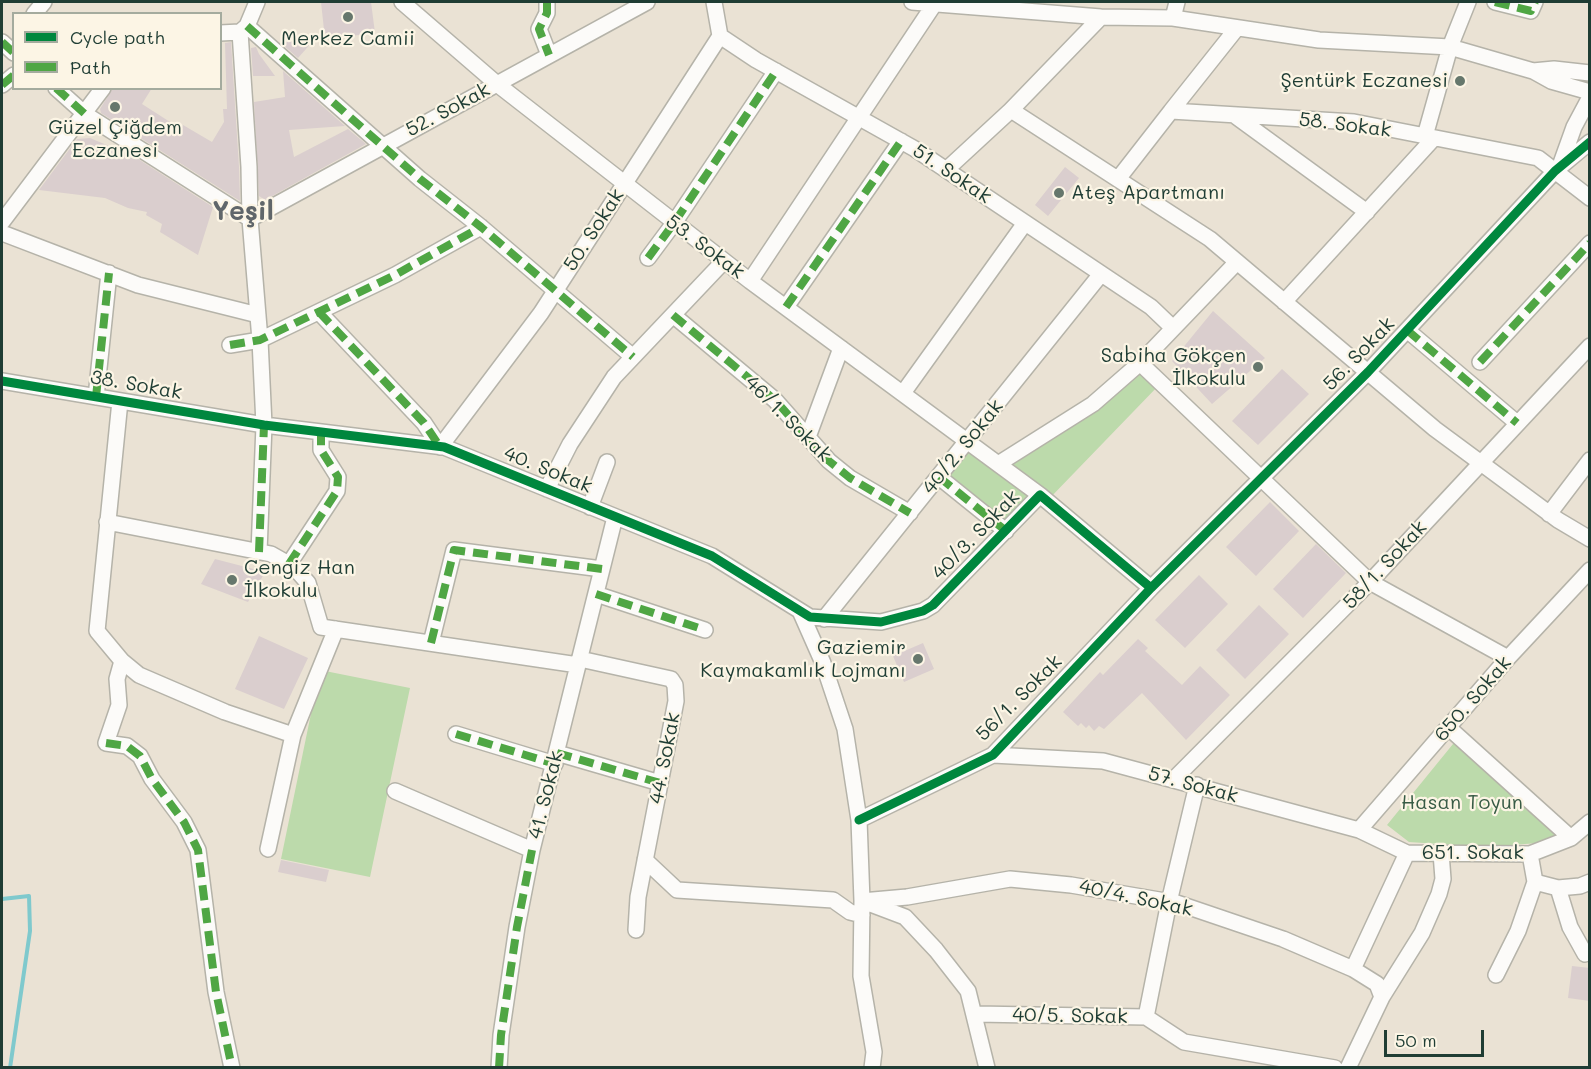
<!DOCTYPE html>
<html>
<head>
<meta charset="utf-8">
<style>
	body { margin:0 }
	#map { position:relative; width:1591px; height:1069px; overflow:hidden; background:#eae2d4; font-family:Mali,sans-serif }
	canvas { display:block }
	.frame { position:absolute; inset:0; border:3px solid #1f3d34; pointer-events:none }
	.legend { position:absolute; left:12px; top:12px; width:210px; height:78px; box-sizing:border-box; background:#fcf5e5; border:2px solid #a4ab9e; margin:0; padding:8px 10px; list-style:none; font-size:18px; color:#1f3d34 }
	.legend li { display:flex; align-items:center; gap:12px; height:30px }
	.legend b { width:30px; border:2px solid #a4ab9e }
	.scale { position:absolute; left:1384px; top:1030px; width:100px; height:27px; box-sizing:border-box; border:3px solid #1f3d34; border-top:0; padding-left:8px; font-size:18px; line-height:21px; white-space:nowrap; color:#1f3d34; -webkit-text-stroke:4px #fcf5e5; paint-order:stroke }
</style>
</head>
<body>
<div id="map">
<canvas width="1591" height="1069"></canvas>
<div class="frame"></div>
<ul class="legend">
<li><b style="height:8px;background:#00873e"></b>Cycle path</li>
<li><b style="height:8px;background:#4fa644"></b>Path</li>
</ul>
<div class="scale">50 m</div>
</div>
<script>
const ctx = document.querySelector('canvas').getContext('2d');
ctx.lineJoin = 'round';
function fill(path, color) {
  ctx.fillStyle = color;
  ctx.fill(path, 'evenodd');
}
function shape(rows) {
  const path = new Path2D();
  for (const r of rows) {
    path.moveTo(r[0], r[1]);
    for (let i = 2; i < r.length; i += 2) path.lineTo(r[i], r[i + 1]);
  }
  return path;
}
function trace(path, color, width, dash) {
  ctx.strokeStyle = color;
  ctx.lineWidth = width;
  ctx.lineCap = dash ? 'butt' : 'round';
  ctx.setLineDash(dash || []);
  ctx.stroke(path);
}
function label(font, color, halo, rows, align = 'center') {
  ctx.font = font + ' Mali,sans-serif';
  ctx.lineWidth = 4.5;
  ctx.setLineDash([]);
  ctx.textBaseline = 'middle';
  ctx.strokeStyle = halo;
  ctx.fillStyle = color;
  for (const [text, x, y, turn = 0] of rows) {
    ctx.save();
    ctx.translate(x, y);
    ctx.rotate((+turn || 0) * Math.PI / 180);
    ctx.textAlign = isNaN(turn) ? turn : align;
    if (halo) ctx.strokeText(text, 0, 0);
    ctx.fillText(text, 0, 0);
    ctx.restore();
  }
}
fill(shape([
	[1140,363,1161,383,1047,501,1041,495,1006,531,939,477,968,441,999,463],
	[320,670,410,688,370,877,281,859],
	[1459,740,1565,841,1485,847,1409,842,1387,825,1453,744]
]), '#bcdaab');
trace(shape([
	[2,899,29,896,30,931,10,1068]
]), '#7fc9cd', 4);
fill(shape([
	[321,2,371,2,375,33,325,39],
	[314,40,298,58,282,44,282,42],
	[231,42,239,167,240,201,101,113,100,109,113,88,152,88,142,104,181,129,183,125,212,142,224,122,223,109,227,109,225,43],
	[256,47,259,54,275,76,253,76,251,48],
	[283,71,345,126,289,130,294,157,348,129,366,144,265,200,259,196,254,102,285,97],
	[90,138,135,157,213,207,198,255,160,232,162,224,146,215,147,212,128,208,105,198,39,190,77,139],
	[1065,167,1079,178,1048,216,1035,205],
	[1213,311,1265,358,1212,404,1172,361],
	[1282,369,1309,394,1258,445,1232,421],
	[1270,502,1299,531,1256,576,1226,547],
	[1316,544,1346,573,1303,618,1273,589],
	[215,559,265,572,248,602,201,584],
	[1199,575,1228,604,1185,648,1155,620],
	[1259,605,1289,634,1245,679,1216,650],
	[259,636,308,658,284,709,235,689],
	[1138,639,1148,648,1145,651,1182,685,1200,666,1230,695,1186,740,1142,693,1104,729,1099,726,1094,731,1089,725,1086,728,1081,723,1078,726,1063,712,1100,672,1103,675],
	[923,643,934,669,904,682,893,656],
	[281,860,329,870,326,882,278,872],
	[1572,966,1590,968,1590,1001,1568,998]
]), '#dacece');
const minor = shape([
	[402,2,497,84,750,281,935,3],
	[547,2,547,13,539,29,549,55],
	[912,2,1101,17,1173,18,1319,40,1450,47,1533,71,1551,81,1590,92],
	[1495,2,1531,11,1535,2],
	[34,14,44,2],
	[1101,17,1011,110,1210,239,1435,429,1558,520,1590,539],
	[1173,18,1177,2],
	[247,26,420,179,481,227,633,357],
	[240,32,249,167,250,219,260,340,264,425,259,552],
	[240,32,247,26,257,2],
	[220,33,240,32],
	[720,36,756,60,915,149,1151,307,1173,328],
	[2,42,14,53],
	[1533,71,1554,69,1590,73],
	[2,85,14,75],
	[56,88,85,114,250,219,647,2],
	[1171,111,1237,28],
	[1234,115,1367,212],
	[1425,136,1450,47,1468,2],
	[1560,166,1574,127,1590,97],
	[946,170,1011,110],
	[1118,179,1171,111,1354,122,1538,158,1590,198],
	[2,222,103,88],
	[2,233,138,285,258,315],
	[648,258,674,223,776,71],
	[1237,262,1140,363,1370,582,1508,658],
	[750,281,1040,495],
	[1284,302,1434,138],
	[786,307,901,141],
	[319,312,424,423,440,447,541,313,720,36,714,2],
	[673,315,775,400,829,461,850,478,910,513],
	[1407,330,1517,423],
	[230,345,260,340,395,275,481,227],
	[1480,362,1590,243],
	[2,381,264,425,444,447,712,556,810,617,881,622,923,611,933,605,1040,495,1151,588],
	[903,393,1025,223],
	[96,397,109,273],
	[120,401,97,631,122,661,139,675,225,712,293,735],
	[808,437,841,348],
	[998,464,1093,404,1140,363],
	[939,477,1006,531],
	[547,489,570,444,614,377,724,261],
	[590,507,607,462],
	[1549,514,1590,460],
	[107,522,271,554,294,567,308,583,321,627,578,665,615,517],
	[289,564,337,491,338,477,321,450,321,432],
	[596,594,705,630],
	[800,611,823,663,845,729,859,820,862,901,861,976,874,1052,872,1068],
	[824,619,1101,274],
	[431,643,454,550,602,569],
	[580,659,671,679,675,685,676,701,638,897,636,930],
	[122,661,117,679,119,705,106,743,127,746,140,756,152,779,184,822,198,850,216,992,232,1068],
	[1449,728,1571,838],
	[456,734,555,764],
	[557,753,660,783],
	[993,755,1103,761,1359,830,1407,853,1530,854,1571,838,1590,822],
	[1174,779,1370,582,1590,346],
	[395,791,532,850,578,665],
	[859,820,993,755,1151,588,1368,372,1555,171,1590,142],
	[1359,830,1508,658,1590,570],
	[268,849,293,735,336,629],
	[1530,854,1535,882,1558,888,1580,886,1590,882],
	[645,860,677,890,833,900,850,912,862,915],
	[1558,888,1570,927,1585,954],
	[862,901,907,897,1010,879,1071,885,1177,903,1283,939,1353,969,1407,853],
	[868,903,905,917,936,950,968,991,987,1068],
	[1496,975,1518,931,1535,882],
	[1382,997,1422,933,1439,894,1443,879,1441,853],
	[976,1014,1146,1017,1184,1042,1335,1068],
	[1146,1017,1169,902,1197,785],
	[499,1068,501,1035,517,927,532,850],
	[1348,1068,1382,997,1377,984,1353,969]
]);
trace(minor, '#b5b3a9', 18);
trace(minor, '#fcfbf9', 15);
trace(shape([
	[547,2,547,13,539,29,549,55],
	[1495,2,1531,11,1535,2],
	[247,26,420,179,481,227,633,357],
	[2,42,14,53],
	[2,85,14,75],
	[56,88,85,114],
	[648,258,674,223,776,71],
	[786,307,901,141],
	[319,312,424,423,440,447],
	[673,315,775,400,829,461,850,478,910,513],
	[1407,330,1517,423],
	[230,345,260,340,395,275,481,227],
	[1480,362,1590,243],
	[96,397,109,273],
	[939,477,1006,531],
	[259,552,264,425],
	[289,564,337,491,338,477,321,450,321,432],
	[596,594,705,630],
	[431,643,454,550,602,569],
	[456,734,555,764],
	[106,743,127,746,140,756,152,779,184,822,198,850,216,992,232,1068],
	[557,753,660,783],
	[499,1068,501,1035,517,927,532,850]
]), '#4fa644', 8, [15, 8]);
trace(shape([
	[2,381,264,425,444,447,712,556,810,617,881,622,923,611,933,605,1040,495,1151,588],
	[859,820,993,755,1151,588,1368,372,1555,171,1590,142]
]), '#00873e', 9);
for (const [x, y, r, color] of [
	[348,17,6,"#66776c"],
	[1460,81,6,"#66776c"],
	[115,107,6,"#66776c"],
	[1059,193,6,"#66776c"],
	[1258,367,6,"#66776c"],
	[232,580,6,"#66776c"],
	[918,659,6,"#66776c"]
]) {
  const dot = new Path2D();
  dot.arc(x, y, r, 0, 2 * Math.PI);
  ctx.fillStyle = color;
  ctx.fill(dot);
  trace(dot, '#fcf5e5', 2);
}
label('20px', '#1f3d34', '#fcf5e5', [
	["Merkez Camii",348,39,"center"],
	["Şentürk Eczanesi",1448,81],
	["Güzel Çiğdem",115,128,"center"],
	["Eczanesi",115,151,"center"],
	["Ateş Apartmanı",1071,193,"left"],
	["Sabiha Gökçen",1246,356],
	["İlkokulu",1246,379],
	["Cengiz Han",244,568,"left"],
	["İlkokulu",244,591,"left"],
	["Gaziemir",906,648],
	["Kaymakamlık Lojmanı",906,671]
], 'right');
label('20px', '#1f3d34', '#fcf5e5', [
	["52. Sokak",448,110,-28],
	["58. Sokak",1345,125,7],
	["51. Sokak",952,174,34],
	["50. Sokak",594,230,-57],
	["53. Sokak",705,247,37],
	["56. Sokak",1359,354,-46],
	["38. Sokak",136,385,10],
	["46/1. Sokak",788,419,45],
	["40/2. Sokak",963,447,-51],
	["40. Sokak",548,470,22],
	["40/3. Sokak",976,535,-46],
	["58/1. Sokak",1385,565,-47],
	["56/1. Sokak",1019,698,-45],
	["650. Sokak",1473,699,-49],
	["44. Sokak",665,758,-79],
	["57. Sokak",1193,785,15],
	["41. Sokak",546,795,-76],
	["651. Sokak",1473,853],
	["40/4. Sokak",1136,898,12],
	["40/5. Sokak",1070,1016,1]
]);
label('20px', '#375b45', '#fcf5e5', [
	["Hasan Toyun",1462,803]
]);
label('bold 26px', '#60666a', '#fcf5e5', [
	["Yeşil",243,212]
]);
</script>
</body>
</html>
